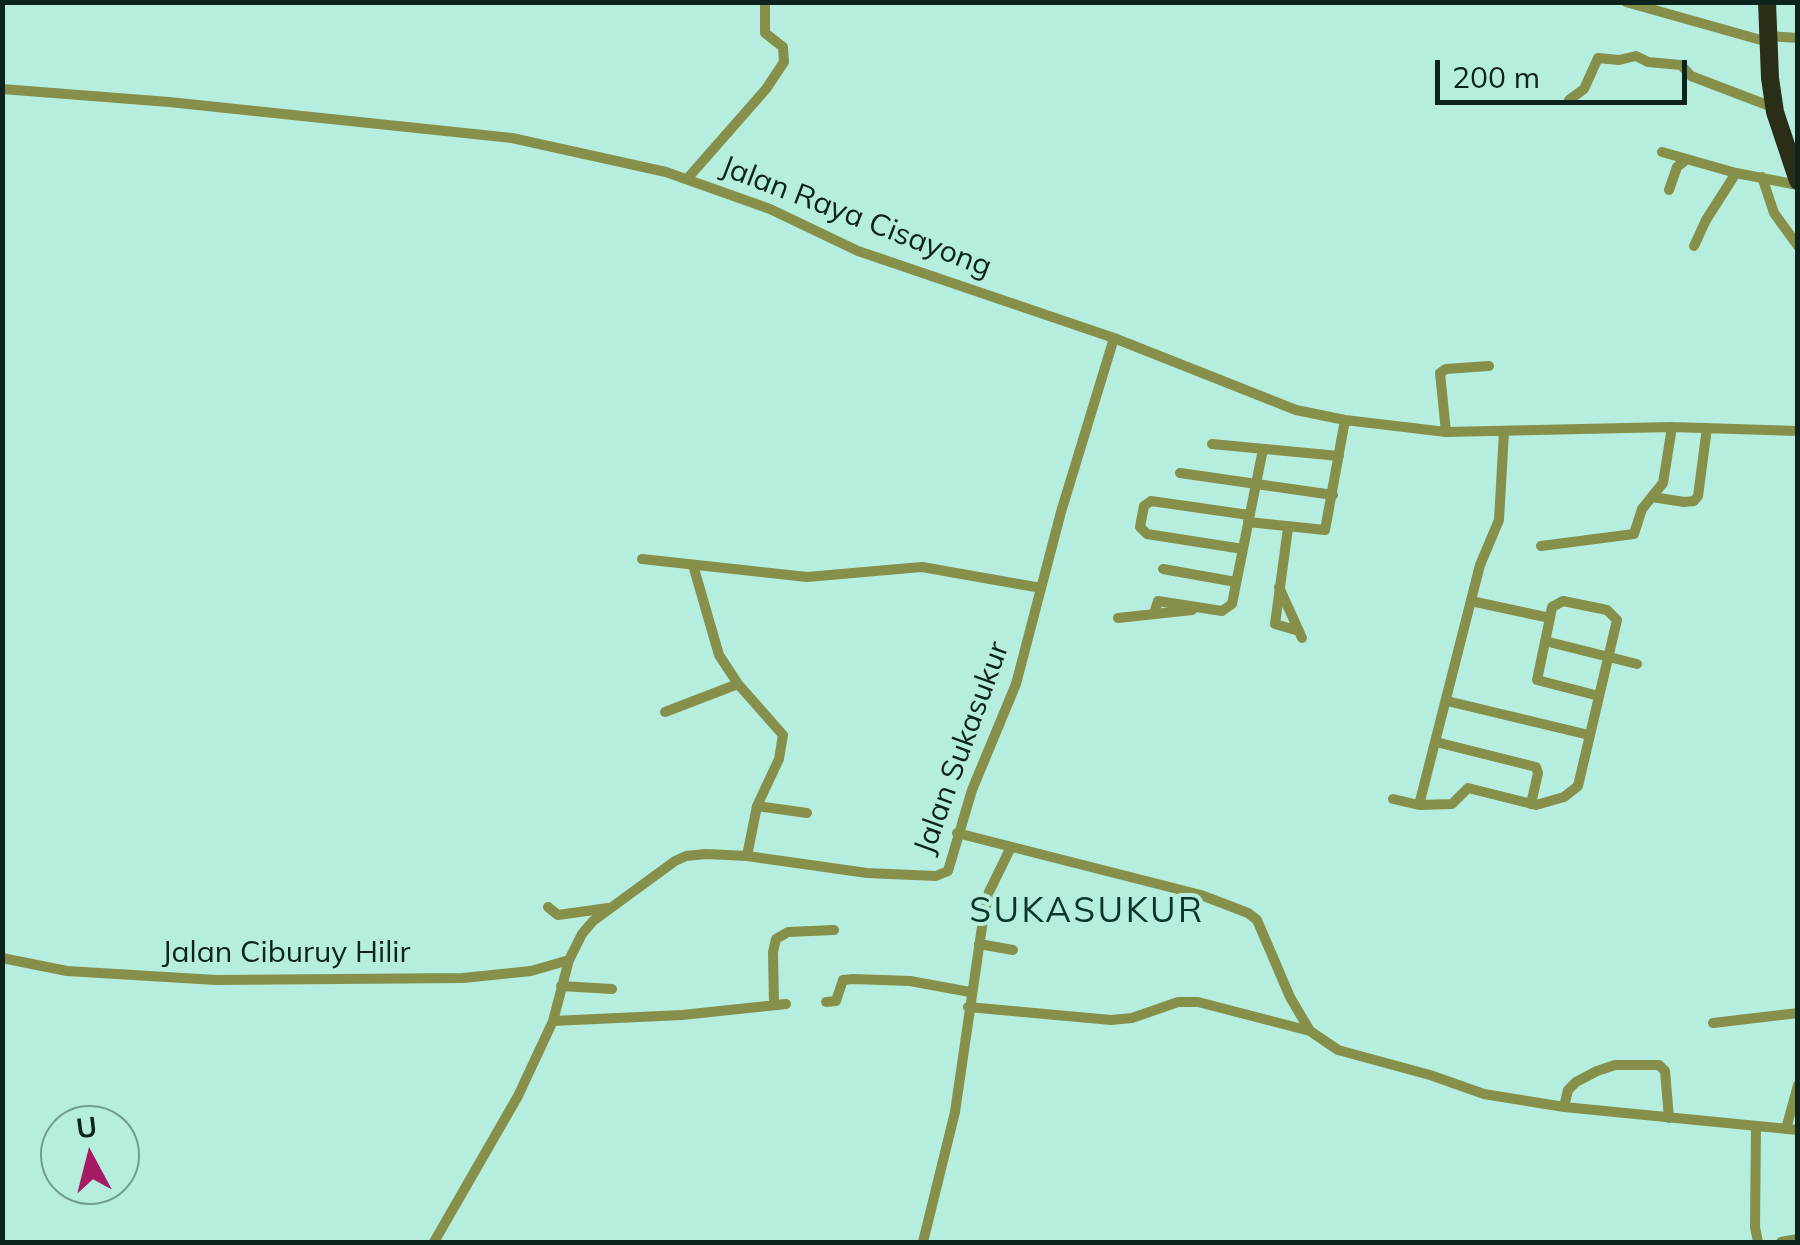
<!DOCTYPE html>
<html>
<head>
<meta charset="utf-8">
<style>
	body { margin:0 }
	#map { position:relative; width:1800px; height:1245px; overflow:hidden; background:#b5eede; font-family:Mulish,sans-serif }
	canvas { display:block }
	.frame { position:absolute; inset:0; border:5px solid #0c231e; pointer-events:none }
	.north { position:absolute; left:40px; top:1105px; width:100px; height:100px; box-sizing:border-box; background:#b5eede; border:2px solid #719d91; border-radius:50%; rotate:353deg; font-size:28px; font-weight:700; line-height:40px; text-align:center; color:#0c231e }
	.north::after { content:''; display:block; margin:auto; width:35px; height:45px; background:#a61c63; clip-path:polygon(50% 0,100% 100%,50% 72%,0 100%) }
	.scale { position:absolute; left:1435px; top:60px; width:252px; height:45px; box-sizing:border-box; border:5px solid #0c231e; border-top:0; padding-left:12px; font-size:30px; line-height:35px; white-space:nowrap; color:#0c231e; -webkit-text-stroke:8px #b5eede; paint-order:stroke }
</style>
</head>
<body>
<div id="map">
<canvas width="1800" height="1245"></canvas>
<div class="frame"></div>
<div class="north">U</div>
<div class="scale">200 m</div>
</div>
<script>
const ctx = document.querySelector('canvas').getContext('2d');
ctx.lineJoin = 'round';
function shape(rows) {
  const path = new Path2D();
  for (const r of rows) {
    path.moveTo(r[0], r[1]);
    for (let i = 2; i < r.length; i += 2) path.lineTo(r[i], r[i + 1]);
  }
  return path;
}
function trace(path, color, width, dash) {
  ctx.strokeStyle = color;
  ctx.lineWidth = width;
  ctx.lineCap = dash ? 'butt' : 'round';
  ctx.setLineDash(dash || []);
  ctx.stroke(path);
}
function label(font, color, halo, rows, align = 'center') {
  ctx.font = font + ' Mulish,sans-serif';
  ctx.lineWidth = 8;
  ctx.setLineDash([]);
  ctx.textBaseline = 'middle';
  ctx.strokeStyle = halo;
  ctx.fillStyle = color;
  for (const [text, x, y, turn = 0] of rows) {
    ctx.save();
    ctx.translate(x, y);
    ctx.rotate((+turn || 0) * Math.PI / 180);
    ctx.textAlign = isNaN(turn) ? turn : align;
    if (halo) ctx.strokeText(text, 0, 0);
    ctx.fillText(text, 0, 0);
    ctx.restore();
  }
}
trace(shape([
	[1626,2,1768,42],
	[1768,36,1798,38],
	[2,89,169,102,512,138,666,172,770,209,858,251,1114,338,1296,410,1345,420,1446,432,1672,427,1798,431],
	[1569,100,1584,89,1598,58,1619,60,1636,56,1648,62,1681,65,1691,76,1775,108],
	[1662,152,1736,173,1798,185],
	[1762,177,1774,213,1798,246],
	[687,179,766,89,784,62,783,47,765,33,765,2],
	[1669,190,1677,167,1687,159],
	[1694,246,1706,220,1736,173],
	[1446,432,1440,373,1446,369,1489,366],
	[1504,432,1499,520,1480,565,1419,805,1452,804,1468,788,1536,805,1564,797,1578,786,1617,620,1607,610,1563,601,1552,607,1550,618],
	[1212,444,1339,456],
	[1180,473,1333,495],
	[1652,497,1684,502,1694,501,1698,496,1707,428],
	[1248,522,1325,530,1345,420],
	[1288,528,1275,624,1299,631],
	[1541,546,1634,534,1642,509,1663,483,1672,427],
	[1243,549,1147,534,1140,527,1144,506,1151,501,1249,515],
	[642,559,807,577,922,567,1041,588],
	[693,565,719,655,738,684,783,735,779,759,757,806,747,856],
	[1163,569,1236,582],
	[1279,587,1302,638],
	[1471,601,1550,618,1537,680,1599,696],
	[1154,614,1158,601,1222,611,1232,604,1263,449],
	[1118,618,1192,610],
	[1545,641,1637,664],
	[1447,701,1589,735],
	[665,712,738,684],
	[1436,742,1536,767,1538,773,1531,804],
	[1393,799,1419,805],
	[757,806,807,813],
	[957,833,1201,895,1248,913,1257,920,1290,997,1310,1031,1338,1050,1430,1075,1484,1094,1564,1107,1798,1130],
	[548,907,558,915,608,908],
	[979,944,1013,950],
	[2,958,67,971,216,980,463,978,531,971,569,960],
	[561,986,612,989],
	[826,1002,836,1001,843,980,853,979,910,981,970,992],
	[774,1005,773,952,776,939,788,932,834,930],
	[968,1007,1111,1020,1132,1018,1178,1002,1198,1002,1310,1031],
	[553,1021,682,1015,786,1004],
	[1713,1023,1798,1013],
	[1564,1107,1568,1090,1576,1082,1597,1071,1615,1065,1659,1065,1665,1071,1669,1118],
	[1756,1126,1755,1227,1758,1242],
	[1786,1129,1798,1085],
	[434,1242,518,1096,553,1021,569,960,582,934,593,921,675,861,686,856,706,854,747,856,867,873,936,876,948,871,972,790,1016,684,1061,512,1114,338],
	[923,1242,955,1112,983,920,989,892,1011,847],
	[1781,1242,1798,1239]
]), '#86904b', 10);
trace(shape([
	[1767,2,1770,78,1775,112,1798,181]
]), '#2b2e16', 18);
label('30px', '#0c231e', '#b5eede', [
	["Jalan Raya Cisayong",856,217,21],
	["Jalan Sukasukur",962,748,-70],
	["Jalan Ciburuy Hilir",286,953]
]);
ctx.letterSpacing = '2.5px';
label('35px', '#08352c', '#b5eede', [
	["SUKASUKUR",1087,911]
]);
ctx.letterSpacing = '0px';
</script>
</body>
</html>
